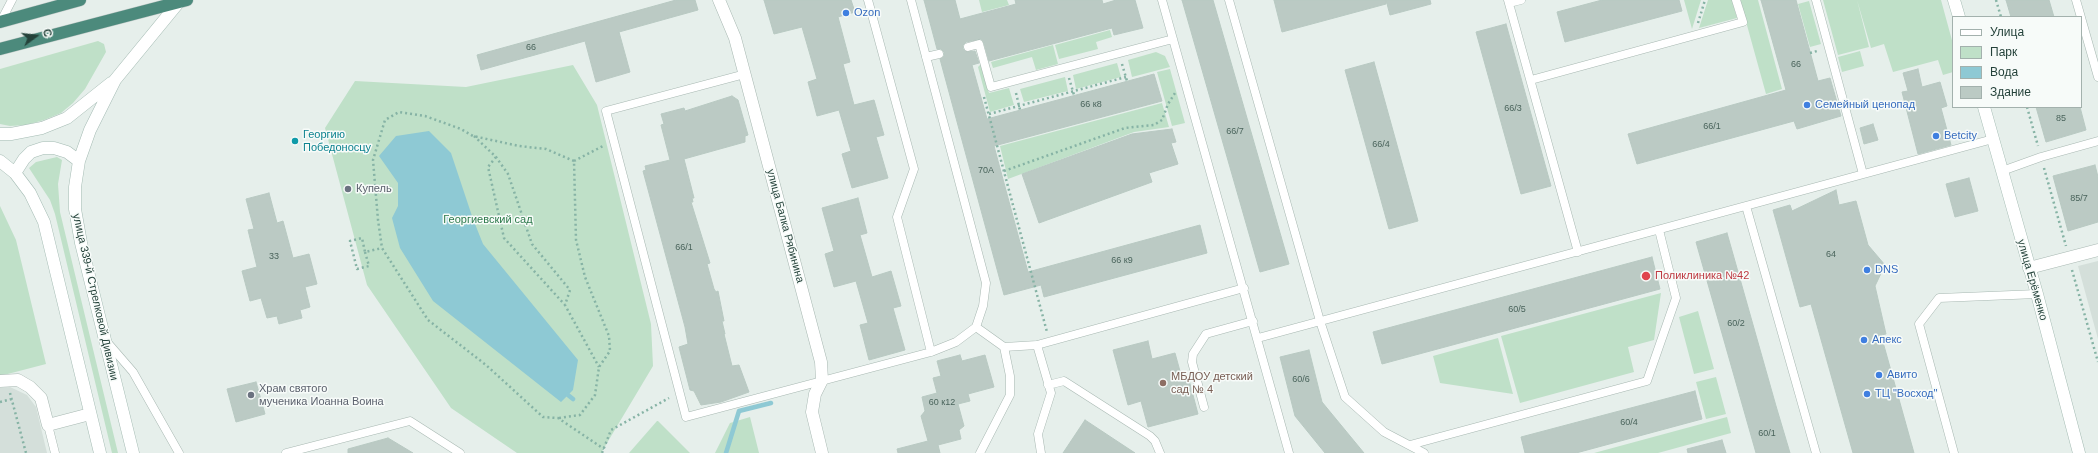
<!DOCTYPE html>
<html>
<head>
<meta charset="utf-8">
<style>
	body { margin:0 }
	#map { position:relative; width:2098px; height:453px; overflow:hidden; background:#e6efeb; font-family:Arial,sans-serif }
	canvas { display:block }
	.legend { position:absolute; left:1952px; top:16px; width:130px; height:92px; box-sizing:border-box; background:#f7fbf9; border:1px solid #a3b1ad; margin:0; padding:5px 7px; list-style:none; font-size:12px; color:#24423a }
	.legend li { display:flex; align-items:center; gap:8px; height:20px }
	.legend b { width:20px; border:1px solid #a3b1ad }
	.north { position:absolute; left:16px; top:16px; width:40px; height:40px; -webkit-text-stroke:3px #f7fbf9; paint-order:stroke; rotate:75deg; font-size:11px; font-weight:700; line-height:16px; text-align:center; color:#24423a }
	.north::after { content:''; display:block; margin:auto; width:14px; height:18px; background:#24423a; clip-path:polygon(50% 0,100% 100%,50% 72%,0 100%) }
</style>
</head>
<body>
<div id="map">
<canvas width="2098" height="453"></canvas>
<ul class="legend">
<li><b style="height:5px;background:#fff"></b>Улица</li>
<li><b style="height:11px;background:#bfe0c8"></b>Парк</li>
<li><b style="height:11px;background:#8ec9d4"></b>Вода</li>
<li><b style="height:11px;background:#bbcac4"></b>Здание</li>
</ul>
<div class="north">С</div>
</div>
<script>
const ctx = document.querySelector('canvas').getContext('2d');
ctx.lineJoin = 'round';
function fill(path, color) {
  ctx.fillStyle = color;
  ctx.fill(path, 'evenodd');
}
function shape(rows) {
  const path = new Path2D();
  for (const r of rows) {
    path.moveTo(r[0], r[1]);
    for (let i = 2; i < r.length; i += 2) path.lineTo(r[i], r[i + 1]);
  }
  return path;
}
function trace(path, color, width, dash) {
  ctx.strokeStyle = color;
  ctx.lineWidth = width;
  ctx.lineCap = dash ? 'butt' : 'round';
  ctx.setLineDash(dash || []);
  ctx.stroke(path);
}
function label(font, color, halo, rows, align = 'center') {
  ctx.font = font + ' Arial,sans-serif';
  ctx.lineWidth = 3;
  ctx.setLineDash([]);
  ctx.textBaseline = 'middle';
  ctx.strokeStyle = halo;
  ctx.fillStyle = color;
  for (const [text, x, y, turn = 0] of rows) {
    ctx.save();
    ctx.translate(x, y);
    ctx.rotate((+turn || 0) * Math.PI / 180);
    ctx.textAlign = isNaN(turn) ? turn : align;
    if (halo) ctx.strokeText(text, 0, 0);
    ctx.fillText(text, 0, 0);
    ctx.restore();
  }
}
fill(shape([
	[2098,261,2098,339,2078,266],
	[10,387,27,395,36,407,47,453,0,453,0,388]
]), '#d4dfda');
fill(shape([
	[979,0,1007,0,1009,5,982,12],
	[1684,0,1701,0,1692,29],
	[1708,0,1732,0,1737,18,1699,28],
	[1740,0,1758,0,1782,89,1766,94],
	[1823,0,1857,0,1869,47,1838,55],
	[1857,0,1941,0,1953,44,1953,72,1943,75,1938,60,1893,72,1884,44,1871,48],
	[1809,1,1821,44,1810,47,1798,4],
	[1110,30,1112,37,1096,42,1098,49,1059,59,1055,45],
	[98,41,104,44,106,52,85,89,73,103,61,113,44,120,26,125,10,126,0,124,0,69],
	[1053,45,1058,64,1036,70,1032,57,993,68,991,62],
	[1860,51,1864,66,1842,72,1838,57],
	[1156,52,1165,56,1170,67,1132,77,1128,60],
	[1117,63,1121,77,1076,89,1073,75],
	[981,64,989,93,1009,88,1014,105,990,112,978,67],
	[573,65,597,105,651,324,653,366,601,453,517,453,451,408,367,285,325,128,355,81,466,87],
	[1170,69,1185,123,1172,126,1157,72],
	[1065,77,1068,91,1024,102,1020,89],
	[1162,103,1169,127,1134,132,1008,179,1000,146],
	[57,157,62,160,58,184,60,212,118,453,112,453,55,214,50,200,29,168,36,162],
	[0,206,16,240,46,364,0,376],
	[1661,293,1654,340,1628,347,1634,372,1520,403,1501,336],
	[1698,311,1714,369,1694,374,1679,317],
	[1498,338,1513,394,1440,383,1433,356],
	[1716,377,1726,414,1706,419,1696,382],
	[750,417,759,453,715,453,730,423],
	[1727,417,1731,433,1658,453,1594,453],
	[657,421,658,421,690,453,629,453]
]), '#bfe0c8');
fill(shape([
	[429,131,451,153,473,219,483,244,578,360,573,390,561,402,433,301,400,248,392,218,398,206,398,183,379,156,396,136]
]), '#8ec9d4');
trace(shape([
	[568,395,573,399],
	[726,453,739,411,771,403]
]), '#8ec9d4', 4.5);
const building = shape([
	[676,0,695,0,698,10,619,32,630,72,596,82,585,41,481,70,477,55,676,0],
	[764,0,851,0,855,12,838,17,850,62,843,64,854,105,874,100,884,135,876,137,888,178,852,188,842,154,851,151,839,110,817,116,808,82,817,79,802,27,774,34,764,0],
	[924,0,955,0,960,19,1016,4,1015,0,1102,0,1103,4,1116,0,1135,0,1143,28,1114,35,1112,28,989,61,984,43,981,39,966,42,963,45,963,49,967,52,975,51,979,63,972,65,987,119,1154,74,1162,101,994,146,1028,272,1200,225,1207,253,1044,297,1041,285,1004,295,940,59,944,56,944,52,941,49,937,49,924,0],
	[1182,0,1213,0,1289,264,1260,272,1182,0],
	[1274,0,1386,0,1386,4,1282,32,1274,0],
	[1386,0,1430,0,1431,4,1390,15,1386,0],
	[1602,0,1679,0,1682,11,1565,42,1557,12,1602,0],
	[1761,0,1796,0,1818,81,1830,78,1841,116,1797,129,1794,121,1637,164,1628,134,1786,90,1761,0],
	[2006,0,2049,0,2054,17,2011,17,2006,0],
	[1506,24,1551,186,1521,194,1476,32,1506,24],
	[1374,62,1418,221,1389,229,1345,70,1374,62],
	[1918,69,1922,87,1940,82,1947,106,1941,108,1951,145,1918,154,1902,92,1908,91,1903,73,1918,69],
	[732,96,738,100,748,135,745,136,745,142,684,159,694,198,692,198,693,202,691,202,710,263,707,264,714,289,716,292,718,291,724,321,722,321,725,334,724,334,732,366,739,365,749,392,721,402,701,405,694,391,690,390,679,347,688,344,685,327,643,171,646,170,645,166,670,160,661,125,664,124,661,114,684,108,685,111,732,96],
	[2036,107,2080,107,2086,130,2046,142,2036,107],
	[1873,124,1878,140,1864,144,1860,128,1873,124],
	[1172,129,1176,142,1171,143,1178,164,1149,173,1152,182,1039,223,1022,174,1132,134,1172,129],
	[2095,165,2098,177,2098,222,2068,231,2053,176,2095,165],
	[1969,178,1978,211,1955,217,1946,184,1969,178],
	[1836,190,1839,205,1856,201,1868,245,1885,265,1875,286,1886,334,1881,335,1914,453,1853,453,1811,304,1800,307,1773,210,1790,205,1792,211,1836,190],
	[269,193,277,223,283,221,293,258,309,254,317,284,305,287,310,307,300,310,302,318,279,324,277,316,267,318,261,298,250,301,242,271,257,267,248,230,254,229,246,199,269,193],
	[858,198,867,233,860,235,872,277,891,271,901,306,893,308,905,350,869,360,860,325,868,323,856,281,834,287,825,254,834,251,822,208,858,198],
	[1727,233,1776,406,1790,453,1756,453,1696,242,1727,233],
	[1652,257,1660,289,1382,364,1373,332,1652,257],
	[1148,341,1152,359,1175,353,1183,382,1189,380,1198,414,1148,427,1141,401,1128,405,1113,350,1148,341],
	[1309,350,1322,402,1364,453,1325,453,1295,416,1280,357,1309,350],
	[960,355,962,361,985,355,994,387,968,394,970,401,958,404,964,426,959,430,961,439,938,445,940,453,898,453,897,449,928,441,921,416,925,411,922,397,937,393,933,378,941,376,937,361,960,355],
	[256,382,265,414,236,422,227,389,256,382],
	[1695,391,1702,419,1576,453,1525,453,1521,437,1695,391],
	[1085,420,1135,453,1063,453,1085,420],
	[388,438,413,453,348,453,348,449,388,438],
	[1722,440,1726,453,1688,453,1687,449,1722,440]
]);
fill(building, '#bbcac4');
trace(building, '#b8c9c2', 1);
const service = shape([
	[868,0,914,169,897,217,931,352],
	[1162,0,1289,453],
	[1229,0,1320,321,1345,397,1384,432,1424,453],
	[1508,0,1578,252],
	[1816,0,1863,174],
	[2076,0,2098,77],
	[1509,3,1521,0],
	[1,21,12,0],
	[968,47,979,44,991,87,1173,39],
	[926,57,939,54],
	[745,74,606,111,686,417,931,352,956,342,976,327,983,306,986,283,911,0],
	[1531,80,1743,22,1736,0],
	[2002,171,2041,157,2098,141],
	[1746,206,1816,453],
	[976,327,1004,347,1037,345,1244,288],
	[1258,338,1993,139],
	[107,342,133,372,179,453],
	[1037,345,1051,393,1038,434,1041,453],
	[1048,385,1064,381,1150,436,1155,441,1160,453],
	[1204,407,1192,362,1193,354,1206,334,1253,321],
	[48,425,55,453],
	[1410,445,1647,381,1676,298,1659,230],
	[286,453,410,421,460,453],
	[980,453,1010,395,1010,376,1004,347],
	[1954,453,1919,324,1939,298,2037,294]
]);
const minor = shape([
	[719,0,735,38,821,362,822,380,815,394,812,412,822,453],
	[2029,268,2098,250]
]);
const tertiary = shape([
	[0,381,18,380,30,387,41,398,48,425,90,414]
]);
const secondary = shape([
	[1954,0,1959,17],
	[1984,107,2037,294,2079,453],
	[0,134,11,134,42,128,67,118,111,83],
	[0,161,15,173,30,193,44,222,100,453],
	[15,173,24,159,31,152,43,148,54,148,67,152,79,161],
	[133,453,81,243,75,209,75,187,79,161,90,130,115,80,179,2]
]);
const trunk = shape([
	[0,22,80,0],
	[0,49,187,0]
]);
trace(service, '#a8b8b2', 9);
trace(minor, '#a8b8b2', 13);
trace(tertiary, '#a8b8b2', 13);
trace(secondary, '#a4bbb3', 13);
trace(trunk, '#c2cac8', 13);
trace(shape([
	[1996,0,2001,17],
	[1698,23,1705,0],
	[1810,53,1817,51],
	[1122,64,1127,81],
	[1069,78,1074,95],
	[1016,93,1020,110],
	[984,97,1047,332],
	[2027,107,2038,146],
	[989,114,1126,77],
	[474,136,496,157,508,174,532,244,570,290,565,305,599,367],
	[496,157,488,167,504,238,565,305],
	[574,161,546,149,519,146,473,136,461,129,425,116,399,112,385,120,373,160,378,220,382,248,428,320,486,365,543,417,558,418,604,449],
	[574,161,603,146],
	[2044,168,2066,246],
	[1004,171,1125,128,1154,125,1162,120,1168,104,1175,93],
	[365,252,369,266,357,269,350,241,362,238,365,252,382,248],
	[2072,270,2098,362],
	[10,393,26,453],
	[0,402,12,399],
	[559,418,580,415,595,395,599,367,610,351,609,336,585,277,576,240,574,161],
	[602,453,611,430,669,398]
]), '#86b3a5', 2.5, [2, 3]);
trace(service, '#fff', 8);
trace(minor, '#fff', 12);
trace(tertiary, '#fff', 12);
trace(secondary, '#fff', 12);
trace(trunk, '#4c8a7c', 12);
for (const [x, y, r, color] of [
	[846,13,4,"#3f7fe0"],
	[1807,105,4,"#3f7fe0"],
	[1936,136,4,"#3f7fe0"],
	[295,141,4,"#0f9aa8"],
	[348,189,4,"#6b7280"],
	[1867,270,4,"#3f7fe0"],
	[1646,276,5,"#e0444e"],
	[1864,340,4,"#3f7fe0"],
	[1879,375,4,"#3f7fe0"],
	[1163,383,4,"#8d6e63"],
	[1867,394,4,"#3f7fe0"],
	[251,395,4,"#6b7280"]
]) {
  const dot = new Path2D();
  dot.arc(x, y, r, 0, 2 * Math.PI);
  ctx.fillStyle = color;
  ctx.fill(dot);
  trace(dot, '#f7fbf9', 1.5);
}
label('9px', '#4a645c', null, [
	["66",531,48],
	["66",1796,65],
	["66 к8",1091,105],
	["66/3",1513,109],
	["85",2061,119],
	["66/1",1712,127],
	["66/7",1235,132],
	["66/4",1381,145],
	["70А",986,171],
	["85/7",2079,199],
	["66/1",684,248],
	["64",1831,255],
	["33",274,257],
	["66 к9",1122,261],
	["60/5",1517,310],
	["60/2",1736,324],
	["60/6",1301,380],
	["60 к12",942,403],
	["60/4",1629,423],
	["60/1",1767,434]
]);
label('11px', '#366cbe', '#f7fbf9', [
	["Ozon",854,13],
	["Семейный ценопад",1815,105],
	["Betcity",1944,136],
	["DNS",1875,270],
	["Апекс",1872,340],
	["Авито",1887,375],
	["ТЦ \"Восход\"",1875,394]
], 'left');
label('11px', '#0d838f', '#f7fbf9', [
	["Георгию",303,135],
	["Победоносцу",303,148]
], 'left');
label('11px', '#5b616d', '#f7fbf9', [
	["Купель",356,189],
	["Храм святого",259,389],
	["мученика Иоанна Воина",259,402]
], 'left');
label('11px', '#2d7a4b', '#f7fbf9', [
	["Георгиевский сад",488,220]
]);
label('11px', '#24423a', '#f7fbf9', [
	["улица Балка Рябинина",785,226,75],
	["улица Ерёменко",2032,280,74],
	["улица 339-й Стрелковой Дивизии",95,297,77]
]);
label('11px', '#be3a42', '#f7fbf9', [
	["Поликлиника №42",1655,276]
], 'left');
label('11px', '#785e54', '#f7fbf9', [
	["МБДОУ детский",1171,377],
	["сад № 4",1171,390]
], 'left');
</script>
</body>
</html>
